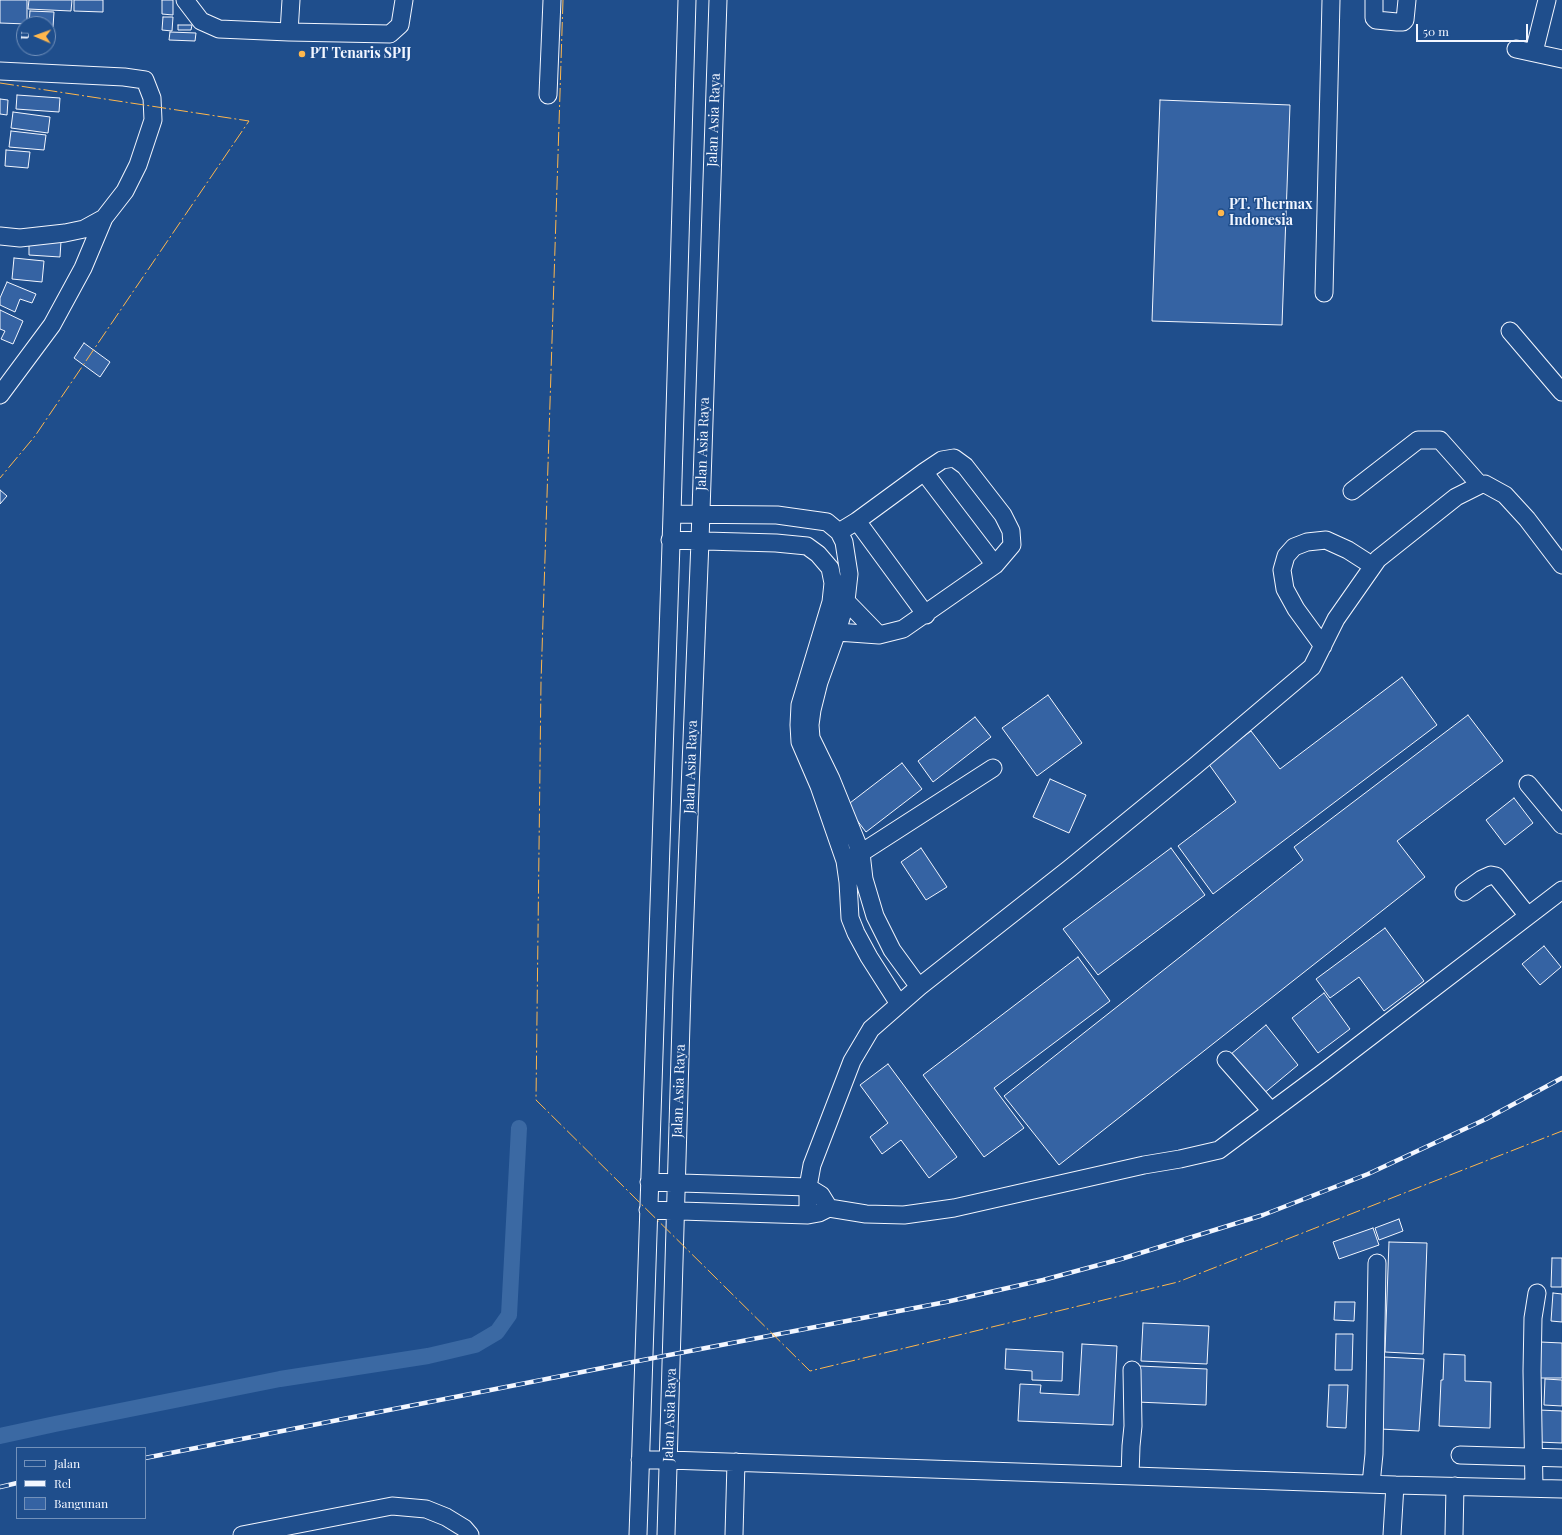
<!DOCTYPE html>
<html>
<head>
<meta charset="utf-8">
<style>
	body { margin:0 }
	#map { position:relative; width:1562px; height:1535px; overflow:hidden; background:#1f4e8c; font-family:"Playfair Display",serif }
	canvas { display:block }
	.legend { position:absolute; left:16px; top:1447px; width:130px; height:72px; box-sizing:border-box; background:#1f4e8c; border:1px solid #7391ba; margin:0; padding:5px 7px; list-style:none; font-size:12px; color:#f2f6ff }
	.legend li { display:flex; align-items:center; gap:8px; height:20px }
	.legend b { width:20px; border:1px solid #7391ba }
	.north { position:absolute; left:16px; top:16px; width:40px; height:40px; box-sizing:border-box; background:#1f4e8c; border:1px solid #7391ba; border-radius:50%; rotate:272deg; font-size:11px; font-weight:700; line-height:16px; text-align:center; color:#f2f6ff }
	.north::after { content:''; display:block; margin:auto; width:14px; height:18px; background:#ffb74d; clip-path:polygon(50% 0,100% 100%,50% 72%,0 100%) }
	.scale { position:absolute; left:1416px; top:24px; width:112px; height:18px; box-sizing:border-box; border:2px solid #f2f6ff; border-top:0; padding-left:5px; font-size:12px; line-height:14px; white-space:nowrap; color:#f2f6ff; -webkit-text-stroke:3px #1f4e8c; paint-order:stroke }
</style>
</head>
<body>
<div id="map">
<canvas width="1562" height="1535"></canvas>
<ul class="legend">
<li><b style="height:5px;background:#1f4e8c"></b>Jalan</li>
<li><b style="height:5px;background:#f2f6ff"></b>Rel</li>
<li><b style="height:11px;background:#3563a3"></b>Bangunan</li>
</ul>
<div class="north">U</div>
<div class="scale">50 m</div>
</div>
<script>
const ctx = document.querySelector('canvas').getContext('2d');
ctx.lineJoin = 'round';
function shape(rows) {
  const path = new Path2D();
  for (const r of rows) {
    path.moveTo(r[0], r[1]);
    for (let i = 2; i < r.length; i += 2) path.lineTo(r[i], r[i + 1]);
  }
  return path;
}
function trace(path, color, width, dash) {
  ctx.strokeStyle = color;
  ctx.lineWidth = width;
  ctx.lineCap = dash ? 'butt' : 'round';
  ctx.setLineDash(dash || []);
  ctx.stroke(path);
}
function fill(path, color) {
  ctx.fillStyle = color;
  ctx.fill(path, 'evenodd');
}
function label(font, color, halo, rows, align = 'center') {
  ctx.font = font + ' "Playfair Display",serif';
  ctx.lineWidth = 3;
  ctx.setLineDash([]);
  ctx.textBaseline = 'middle';
  ctx.strokeStyle = halo;
  ctx.fillStyle = color;
  for (const [text, x, y, turn = 0] of rows) {
    ctx.save();
    ctx.translate(x, y);
    ctx.rotate((+turn || 0) * Math.PI / 180);
    ctx.textAlign = isNaN(turn) ? turn : align;
    if (halo) ctx.strokeText(text, 0, 0);
    ctx.fillText(text, 0, 0);
    ctx.restore();
  }
}
trace(shape([
	[0,1436,55,1424,280,1379,428,1356,475,1345,497,1332,509,1315,519,1128]
]), '#3b69a3', 16);
const building = shape([
	[0,0,27,0,27,24,0,23,0,0],
	[29,0,72,0,71,11,28,9,29,0],
	[74,0,103,0,103,12,74,11,74,0],
	[162,0,173,0,173,15,162,14,162,0],
	[30,11,54,12,53,27,48,27,48,24,29,24,30,11],
	[163,17,173,17,172,31,162,30,163,17],
	[178,25,192,25,191,30,178,30,178,25],
	[170,32,196,33,195,41,169,40,170,32],
	[17,95,60,98,59,112,16,109,17,95],
	[0,99,8,100,7,115,0,114,0,99],
	[1160,100,1290,105,1282,325,1152,321,1160,100],
	[13,112,50,117,48,133,11,128,13,112],
	[11,131,46,135,44,150,9,147,11,131],
	[6,150,30,152,28,168,5,166,6,150],
	[29,239,61,241,60,257,29,255,29,239],
	[14,258,44,261,42,282,12,279,14,258],
	[7,282,36,294,32,303,20,299,15,312,0,305,0,298,7,282],
	[0,310,23,321,13,344,1,339,5,331,0,329,0,310],
	[84,343,110,362,100,377,74,358,84,343],
	[0,490,7,496,0,504,0,490],
	[1402,677,1437,725,1213,894,1178,846,1236,802,1208,763,1251,731,1280,769,1402,677],
	[1048,695,1082,743,1037,776,1002,728,1048,695],
	[1468,715,1503,761,1397,841,1425,877,1059,1165,1004,1096,1303,860,1294,847,1468,715],
	[975,717,991,737,933,782,918,761,975,717],
	[902,763,922,789,866,832,846,806,902,763],
	[1050,779,1086,795,1069,833,1033,817,1050,779],
	[1514,798,1533,823,1505,845,1486,820,1514,798],
	[921,848,947,887,926,900,901,862,921,848],
	[1171,848,1205,895,1098,975,1063,929,1171,848],
	[1385,928,1424,981,1384,1011,1359,977,1330,998,1316,979,1385,928],
	[1544,946,1561,967,1540,985,1522,964,1544,946],
	[1078,957,1110,1001,994,1088,1024,1128,984,1157,923,1075,1078,957],
	[1324,993,1350,1029,1318,1053,1292,1018,1324,993],
	[1266,1025,1298,1065,1263,1094,1231,1054,1266,1025],
	[888,1064,957,1157,929,1178,901,1140,882,1154,870,1137,888,1123,860,1085,888,1064],
	[1399,1219,1403,1231,1379,1240,1375,1228,1399,1219],
	[1373,1228,1379,1245,1339,1259,1333,1242,1373,1228],
	[1389,1242,1427,1243,1423,1354,1385,1352,1389,1242],
	[1552,1258,1562,1258,1562,1287,1551,1287,1552,1258],
	[1553,1293,1562,1294,1562,1322,1551,1321,1553,1293],
	[1335,1302,1355,1302,1354,1321,1334,1320,1335,1302],
	[1143,1323,1209,1326,1207,1364,1141,1361,1143,1323],
	[1336,1334,1353,1334,1352,1370,1335,1370,1336,1334],
	[1540,1342,1562,1343,1562,1378,1539,1378,1540,1342],
	[1082,1344,1117,1346,1113,1425,1018,1421,1020,1384,1041,1385,1040,1393,1079,1395,1082,1344],
	[1006,1349,1063,1352,1062,1381,1032,1380,1032,1371,1005,1369,1006,1349],
	[1444,1354,1465,1355,1465,1381,1491,1382,1490,1428,1439,1426,1441,1380,1443,1380,1444,1354],
	[1384,1357,1424,1359,1419,1431,1380,1429,1384,1357],
	[1139,1366,1207,1369,1206,1405,1137,1402,1139,1366],
	[1545,1379,1562,1380,1562,1406,1544,1405,1545,1379],
	[1329,1385,1348,1385,1346,1428,1327,1427,1329,1385],
	[1539,1410,1562,1411,1562,1443,1538,1442,1539,1410]
]);
fill(building, '#3563a3');
trace(building, '#f2f6ff', 1);
const minor = shape([
	[185,0,201,21,219,29,289,32,291,0],
	[1374,0,1374,18,1376,20,1397,22,1403,22,1405,20,1407,0],
	[289,32,390,34,400,25,404,0],
	[1516,49,1562,59],
	[1534,52,1547,0],
	[0,71,124,77,145,80,152,98,153,120,138,165,125,191,104,218,83,268,52,325,0,395],
	[548,95,552,0],
	[0,236,20,238,65,233,84,229,104,218],
	[1324,293,1331,0],
	[1510,331,1562,392],
	[924,472,995,565],
	[1352,491,1418,440,1440,440,1480,485],
	[672,514,777,515,827,522,839,532,844,542,849,574,846,601,837,632,819,682,812,710,810,725,811,738,831,779,861,853,864,879,875,916,892,950,919,987],
	[857,521,926,615],
	[670,540,776,543,807,546,818,554,830,568,833,583,831,602,800,705,799,725,800,742,819,786,845,861,848,882,850,918,856,933,869,957,899,1004],
	[836,598,846,601,879,635],
	[828,629,837,632,879,635,903,629,995,565,1012,545,1011,531,1003,515,965,466,954,458,942,460,924,472,857,521,839,532],
	[1323,646,1296,609,1285,589,1282,570,1286,556,1294,547,1307,542,1326,540,1348,550,1373,566],
	[1528,784,1562,825],
	[850,858,861,853,993,768],
	[1464,892,1482,879,1491,875,1496,876,1528,916],
	[1226,1060,1271,1111],
	[649,1182,808,1187,821,1195,829,1208],
	[648,1210,808,1215,819,1213,829,1208,866,1214,904,1215,954,1208,1144,1165,1180,1159,1219,1150,1324,1072,1562,890],
	[808,1215,808,1187,812,1165,852,1061,871,1029,919,987,1069,869,1195,766,1312,667,1336,619,1378,559,1456,497,1480,485,1485,484,1505,495,1527,519,1562,565],
	[1460,1455,1562,1458],
	[640,1460,669,1460,1395,1485,1562,1489],
	[1130,1476,1131,1446,1133,1426,1132,1370],
	[1371,1484,1374,1454,1377,1263],
	[1534,1488,1532,1371,1533,1318,1537,1293],
	[242,1535,392,1506,426,1509,446,1517,464,1528,470,1535],
	[638,1535,672,514,687,0],
	[666,1535,682,989,700,541,718,0],
	[734,1535,736,1462],
	[1392,1535,1395,1485],
	[1454,1535,1455,1486]
]);
trace(minor, '#f2f6ff', 19);
trace(minor, '#1f4e8c', 17);
const rail = shape([
	[145,1458,643,1360,946,1302,1043,1280,1121,1259,1263,1215,1368,1174,1486,1119,1562,1078],
	[0,1487,17,1483]
]);
trace(rail, '#f2f6ff', 4.5);
trace(rail, '#1f4e8c', 3, [9]);
trace(shape([
	[563,0,541,682,536,1100,810,1371,1178,1282,1562,1131],
	[0,83,249,121,35,436,0,478]
]), '#ffb74d', 1, [14, 3, 2, 3]);
for (const [x, y, r, color] of [
	[302,54,4,"#ffb74d"],
	[1221,213,4,"#ffb74d"]
]) {
  const dot = new Path2D();
  dot.arc(x, y, r, 0, 2 * Math.PI);
  ctx.fillStyle = color;
  ctx.fill(dot);
  trace(dot, '#1f4e8c', 1.5);
}
label('bold 14px', '#f2f6ff', '#1f4e8c', [
	["PT Tenaris SPIJ",310,54],
	["PT. Thermax",1229,205],
	["Indonesia",1229,221]
], 'left');
label('14px', '#f2f6ff', '#1f4e8c', [
	["Jalan Asia Raya",714,120,-88],
	["Jalan Asia Raya",703,444,-88],
	["Jalan Asia Raya",691,767,-88],
	["Jalan Asia Raya",679,1091,-88],
	["Jalan Asia Raya",670,1415,-88]
]);
</script>
</body>
</html>
